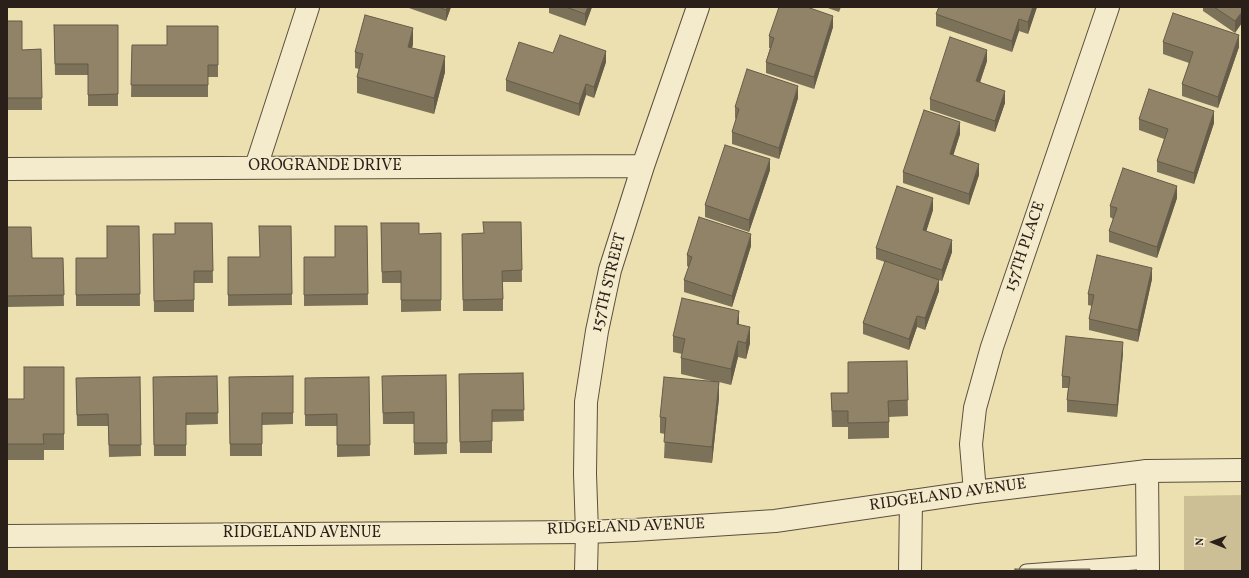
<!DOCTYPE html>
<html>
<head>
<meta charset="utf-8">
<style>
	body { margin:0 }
	#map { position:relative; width:1249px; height:578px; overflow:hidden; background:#ede0b0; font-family:Vollkorn,serif }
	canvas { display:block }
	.frame { position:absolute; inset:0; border:8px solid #2b1f19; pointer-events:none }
	.north { position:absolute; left:1193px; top:522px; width:40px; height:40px; -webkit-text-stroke:3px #f3ebcc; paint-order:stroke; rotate:271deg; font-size:11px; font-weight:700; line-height:16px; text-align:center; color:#2b1f19 }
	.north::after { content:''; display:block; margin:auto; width:14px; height:18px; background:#2b1f19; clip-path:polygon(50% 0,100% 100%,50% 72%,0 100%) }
</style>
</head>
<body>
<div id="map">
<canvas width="1249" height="578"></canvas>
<div class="frame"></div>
<div class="north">N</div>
</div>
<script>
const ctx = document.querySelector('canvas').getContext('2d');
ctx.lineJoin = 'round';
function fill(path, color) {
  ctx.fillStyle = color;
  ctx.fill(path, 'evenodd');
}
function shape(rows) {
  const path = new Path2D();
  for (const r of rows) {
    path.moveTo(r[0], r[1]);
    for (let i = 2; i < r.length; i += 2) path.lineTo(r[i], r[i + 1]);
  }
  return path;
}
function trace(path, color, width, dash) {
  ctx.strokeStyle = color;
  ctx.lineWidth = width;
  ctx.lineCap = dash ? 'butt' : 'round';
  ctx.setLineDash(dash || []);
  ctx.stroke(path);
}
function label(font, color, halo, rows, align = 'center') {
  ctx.font = font + ' Vollkorn,serif';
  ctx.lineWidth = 3;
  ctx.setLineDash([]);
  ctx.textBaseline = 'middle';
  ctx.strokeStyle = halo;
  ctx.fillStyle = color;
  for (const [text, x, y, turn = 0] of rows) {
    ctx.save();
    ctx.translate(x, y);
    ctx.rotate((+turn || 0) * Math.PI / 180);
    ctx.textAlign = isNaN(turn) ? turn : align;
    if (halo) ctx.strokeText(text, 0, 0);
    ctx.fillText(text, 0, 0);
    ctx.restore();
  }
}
fill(shape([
	[1242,495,1242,571,1184,571,1184,496]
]), '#ccbf96');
const service = shape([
	[1026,571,1148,562]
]);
const minor = shape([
	[256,167,308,7],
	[7,169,643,166],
	[1147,471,1148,571],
	[975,492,971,444,975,408,992,347,1108,7],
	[586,571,587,532,585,474,586,402,597,331,610,270,643,166,698,7],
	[910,571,911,501]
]);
const tertiary = shape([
	[7,536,587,532,634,530,775,521,975,492,1147,471,1242,470]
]);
trace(service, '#5c4f3f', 15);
trace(minor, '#5c4f3f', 24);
trace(tertiary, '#5c4f3f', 24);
trace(service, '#f3ebcc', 13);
trace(minor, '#f3ebcc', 22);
trace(tertiary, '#f3ebcc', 22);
fill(shape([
	[406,7,451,7,446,21],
	[549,7,592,7,585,26,549,13],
	[825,7,841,7,839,12],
	[1037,7,1028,34,1019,31,1012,52,936,26,936,14],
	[1203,7,1242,7,1235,33,1203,11],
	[7,21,22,50,41,49,42,110,7,110],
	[54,25,118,25,118,106,88,106,88,75,55,75],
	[218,26,218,77,208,77,208,97,131,97,132,45,167,45],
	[833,27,814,89,766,73,766,62,770,48,769,48,769,36],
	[1163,42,1239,47,1218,108,1182,96,1182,84,1189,63,1163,54],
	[413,44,412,48,445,72,434,114,357,93,357,77,359,69,355,68,355,52],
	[553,53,606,62,594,98,586,95,579,116,506,91,506,80],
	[987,61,980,83,1005,103,995,132,930,110,930,99],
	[798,98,779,159,732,144,732,132,736,119,735,118,735,107],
	[1139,119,1214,123,1194,184,1157,172,1157,161,1164,139,1139,130],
	[960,134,953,155,979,175,969,205,903,183,903,172],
	[770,170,749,232,705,217,705,205],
	[1177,198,1157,258,1109,242,1109,231,1113,219,1110,217,1110,206],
	[933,210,926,231,952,252,942,281,939,280,939,291,925,330,917,327,909,350,863,334,863,323,885,262,876,259,876,248],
	[521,222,522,282,503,282,503,311,463,311,462,234,483,233],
	[212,223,213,283,194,283,194,312,154,312,153,234,175,234],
	[381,223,419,234,441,233,441,311,401,312,401,283,382,283],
	[139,226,140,306,76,306,76,258,107,258],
	[291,226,292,305,228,306,228,257,260,257],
	[367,226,368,305,304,306,304,257,335,257],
	[7,227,32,258,63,258,64,306,7,307],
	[751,246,732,307,684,292,684,280,689,267,687,266,687,255],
	[1152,279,1138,342,1089,330,1089,319,1092,306,1088,305,1088,294],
	[739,325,750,343,746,359,738,357,731,385,719,382,719,398,712,463,664,458,665,434,660,433,660,417,715,382,681,374,681,358,682,354,673,352,673,336],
	[1123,353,1117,417,1067,412,1067,400,1068,388,1062,388,1062,376],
	[907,361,908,416,889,417,889,438,848,439,848,427,832,427,831,393,848,393],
	[64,367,64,450,44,450,44,460,7,460,7,399,24,399],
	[523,373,524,421,492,422,492,453,460,453,459,374],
	[446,375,447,454,414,455,414,424,383,424,382,376],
	[217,376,218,424,186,425,186,456,154,456,153,377],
	[293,376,293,424,262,425,262,456,230,456,229,377],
	[140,377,141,456,109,457,108,426,77,426,76,378],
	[369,377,370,456,337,457,337,426,305,426,305,378]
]), '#7c7159');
fill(shape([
	[447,7,451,7,446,21,446,10],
	[588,7,592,7,585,26,585,14],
	[1033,7,1037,7,1028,34,1028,22],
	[1242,12,1242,23,1235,33,1235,21],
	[833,16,833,27,814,89,814,77],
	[1019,19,1019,31,1012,52,1012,41],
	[413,28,413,44,408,63,408,47],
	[1239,35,1239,47,1218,108,1218,97],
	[987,50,987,61,976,93,976,81],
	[606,51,606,62,594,98,594,87],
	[445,56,445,72,434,114,434,98],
	[586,84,586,95,579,116,579,104],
	[798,86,798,98,779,159,779,148],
	[1005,91,1005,103,995,132,995,121],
	[1214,111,1214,123,1194,184,1194,173],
	[960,122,960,134,950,166,950,154],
	[770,159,770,170,749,232,749,220],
	[979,164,979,175,969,205,969,194],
	[1177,186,1177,198,1157,258,1157,247],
	[933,198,933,210,923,242,923,230],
	[751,234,751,246,732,307,732,296],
	[952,240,952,252,942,281,942,270],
	[1152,268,1152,279,1138,342,1138,330],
	[939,280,939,291,925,330,925,318],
	[739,311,739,327,737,324],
	[917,316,917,327,909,350,909,339],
	[750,327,750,343,746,359,746,343],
	[738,341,738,357,731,385,731,369],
	[1123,342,1123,353,1117,417,1117,405],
	[719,382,719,398,712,463,712,447]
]), '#655c49');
const building = shape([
	[439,7,447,7,446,10,439,7],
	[566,7,588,7,585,14,566,7],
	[779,7,807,7,833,16,814,77,766,62,774,38,769,36,779,7],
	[939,7,1033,7,1028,22,1019,19,1012,41,936,14,939,7],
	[1214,7,1242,7,1242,12,1235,21,1214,7],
	[1173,13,1239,35,1218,97,1182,84,1193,52,1163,42,1173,13],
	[365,15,413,28,408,47,445,56,434,98,357,77,363,54,355,52,365,15],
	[7,21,22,21,22,50,41,49,42,98,7,98,7,21],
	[54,25,118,25,118,94,88,95,88,64,55,64,54,25],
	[167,26,218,26,218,65,208,65,208,85,131,85,132,45,167,45,167,26],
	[560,35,606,51,594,87,586,84,579,104,506,80,519,42,553,53,560,35],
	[950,37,987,50,976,81,1005,91,995,121,930,99,950,37],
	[747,69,798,86,779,148,732,132,739,109,735,107,747,69],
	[1149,89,1214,111,1194,173,1157,161,1168,129,1139,119,1149,89],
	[924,110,960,122,950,154,979,164,969,194,903,172,924,110],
	[725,145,770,159,749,220,705,205,725,145],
	[1123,168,1177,186,1157,247,1109,231,1117,208,1110,206,1123,168],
	[897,186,933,198,923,230,952,240,942,270,876,248,897,186],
	[699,217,751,234,732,296,684,280,692,257,687,255,699,217],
	[483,222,521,222,522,270,502,271,503,299,463,300,462,234,484,233,483,222],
	[175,223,212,223,213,271,194,271,194,300,154,301,153,234,175,234,175,223],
	[381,223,419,223,419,234,441,233,441,300,401,300,401,271,382,272,381,223],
	[107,226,139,226,140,294,76,295,76,258,107,258,107,226],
	[259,226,291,226,292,294,228,295,228,257,260,257,259,226],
	[335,226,367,226,368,294,304,295,304,257,335,257,335,226],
	[7,227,31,227,32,258,63,258,64,295,7,296,7,227],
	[1097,255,1152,268,1138,330,1089,319,1094,295,1088,294,1097,255],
	[885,261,939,280,925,318,917,316,909,339,863,323,885,261],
	[682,298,739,311,737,324,750,327,746,343,738,341,731,369,681,358,685,339,673,336,682,298],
	[1066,336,1123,342,1117,405,1067,400,1070,377,1062,376,1066,336],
	[907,361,908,400,888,401,889,422,848,423,848,411,832,411,831,393,848,393,848,362,907,361],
	[24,367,64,367,64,434,43,434,44,444,7,444,7,399,24,399,24,367],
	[523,373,524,410,492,410,492,441,460,442,459,374,523,373],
	[446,375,447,443,414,443,414,412,383,413,382,376,446,375],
	[217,376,218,413,186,413,186,445,154,445,153,377,217,376],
	[293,376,293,413,262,413,262,444,230,444,229,377,293,376],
	[140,377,141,445,109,445,108,414,77,415,76,378,140,377],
	[369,377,370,445,337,445,337,414,305,415,305,378,369,377],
	[664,377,719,382,712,447,664,442,666,418,660,417,664,377],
	[1015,569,1090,569,1090,571,1015,571,1015,569]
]);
fill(building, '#908368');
trace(building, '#655c49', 1);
label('16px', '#2b1f19', '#f3ebcc', [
	["OROGRANDE DRIVE",325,167],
	["157TH PLACE",1026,247,-71],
	["157TH STREET",610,283,-76],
	["RIDGELAND AVENUE",948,496,-8],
	["RIDGELAND AVENUE",626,528,-2],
	["RIDGELAND AVENUE",302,534]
]);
</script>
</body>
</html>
